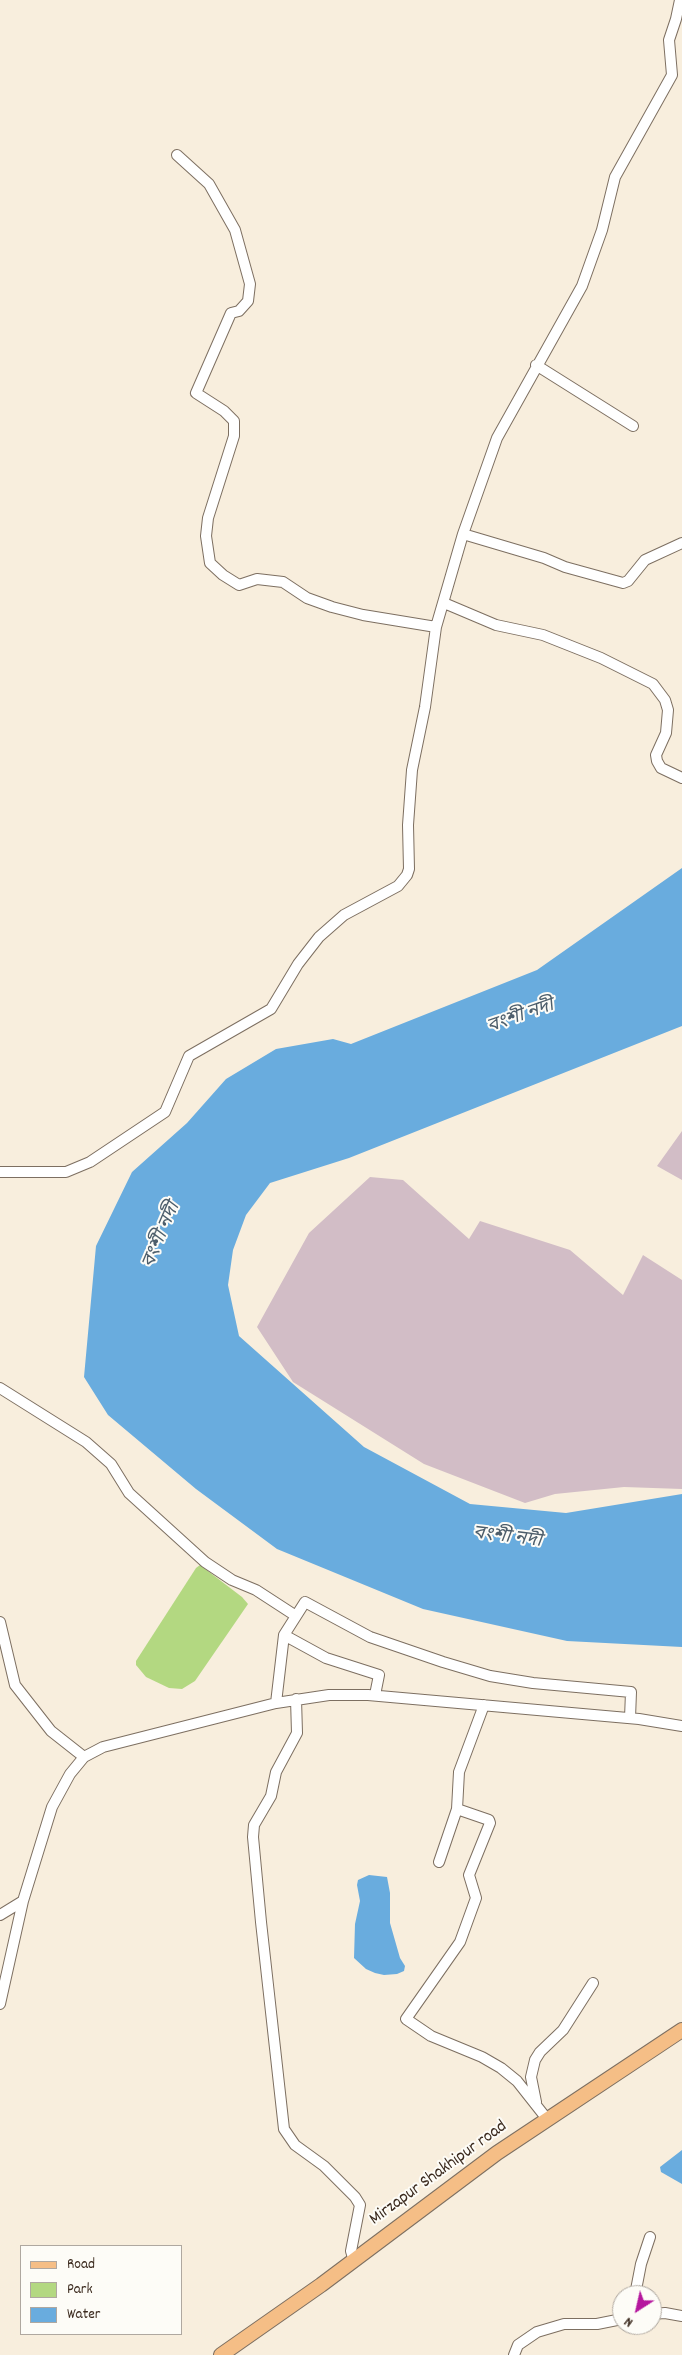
<!DOCTYPE html>
<html>
<head>
<meta charset="utf-8">
<style>
	body { margin:0 }
	#map { position:relative; width:682px; height:2355px; overflow:hidden; background:#f8eedd; font-family:Dekko,sans-serif }
	canvas { display:block }
	.legend { position:absolute; left:20px; top:2245px; width:162px; height:90px; box-sizing:border-box; background:#fdfcf7; border:1px solid #afa8a0; margin:0; padding:6px 9px; list-style:none; font-size:15px; color:#3b2a1e }
	.legend li { display:flex; align-items:center; gap:10px; height:25px }
	.legend b { width:25px; border:1px solid #afa8a0 }
	.north { position:absolute; left:612px; top:2285px; width:50px; height:50px; box-sizing:border-box; background:#fdfcf7; border:1px solid #afa8a0; border-radius:50%; rotate:215deg; font-size:14px; font-weight:700; line-height:20px; text-align:center; color:#3b2a1e }
	.north::after { content:''; display:block; margin:auto; width:18px; height:22px; background:#b5179e; clip-path:polygon(50% 0,100% 100%,50% 72%,0 100%) }
</style>
</head>
<body>
<div id="map">
<canvas width="682" height="2355"></canvas>
<ul class="legend">
<li><b style="height:6px;background:#f5be86"></b>Road</li>
<li><b style="height:14px;background:#b3d881"></b>Park</li>
<li><b style="height:14px;background:#69acde"></b>Water</li>
</ul>
<div class="north">N</div>
</div>
<script>
const ctx = document.querySelector('canvas').getContext('2d');
ctx.lineJoin = 'round';
function fill(path, color) {
  ctx.fillStyle = color;
  ctx.fill(path, 'evenodd');
}
function shape(rows) {
  const path = new Path2D();
  for (const r of rows) {
    path.moveTo(r[0], r[1]);
    for (let i = 2; i < r.length; i += 2) path.lineTo(r[i], r[i + 1]);
  }
  return path;
}
function trace(path, color, width, dash) {
  ctx.strokeStyle = color;
  ctx.lineWidth = width;
  ctx.lineCap = dash ? 'butt' : 'round';
  ctx.setLineDash(dash || []);
  ctx.stroke(path);
}
function label(font, color, halo, rows, align = 'center') {
  ctx.font = font + ' Dekko,"Noto Sans Bengali",sans-serif';
  ctx.lineWidth = 4;
  ctx.setLineDash([]);
  ctx.textBaseline = 'middle';
  ctx.strokeStyle = halo;
  ctx.fillStyle = color;
  for (const [text, x, y, turn = 0] of rows) {
    ctx.save();
    ctx.translate(x, y);
    ctx.rotate((+turn || 0) * Math.PI / 180);
    ctx.textAlign = isNaN(turn) ? turn : align;
    if (halo) ctx.strokeText(text, 0, 0);
    ctx.fillText(text, 0, 0);
    ctx.restore();
  }
}
fill(shape([
	[682,1131,682,1180,657,1166],
	[370,1177,403,1180,469,1239,480,1221,570,1250,623,1295,643,1255,682,1280,682,1489,624,1487,555,1494,525,1503,424,1464,293,1382,257,1327,309,1233]
]), '#d2bdc6');
fill(shape([
	[200,1565,242,1597,248,1604,195,1681,182,1689,169,1688,146,1677,136,1665,136,1661,196,1568]
]), '#b3d881');
fill(shape([
	[682,868,682,1026,349,1158,270,1183,246,1215,233,1250,228,1285,239,1336,364,1447,470,1504,566,1513,682,1494,682,1647,567,1641,423,1609,277,1549,196,1489,108,1415,84,1377,96,1246,132,1172,187,1123,226,1079,276,1049,333,1039,351,1044,537,970],
	[369,1875,387,1877,390,1893,390,1923,400,1958,405,1966,404,1971,397,1974,384,1975,375,1973,366,1969,354,1958,355,1924,360,1901,357,1885,358,1880],
	[682,2150,682,2184,661,2172,660,2167]
]), '#69acde');
const minor = shape([
	[177,155,209,184,235,230,250,284,248,301,239,311,231,313,196,393,224,411,234,421,234,436,208,518,206,536,210,563,223,575,239,585,257,579,283,582,307,598,332,607,363,615,436,627],
	[536,365,633,426],
	[463,534,544,558,565,567,623,583,628,581,645,560,682,543],
	[444,603,496,625,543,635,601,658,653,684,665,700,668,710,666,733,656,755,657,761,661,768,682,778],
	[0,1172,66,1172,90,1162,165,1112,189,1056,271,1009,298,964,319,937,344,915,398,886,407,875,409,869,408,825,412,770,425,707,436,627,463,534,497,438,582,286,602,230,615,177,672,75,669,40,676,19,680,0],
	[0,1388,86,1442,111,1464,129,1493,205,1562,232,1580,256,1590,296,1616],
	[0,1622,15,1685,51,1731,84,1757],
	[284,1635,305,1602,370,1637,443,1662,490,1676,533,1683,631,1692,630,1718],
	[296,1699,297,1733,276,1772,271,1796,254,1825,253,1837,261,1922,284,2129,295,2145,324,2166,355,2197,360,2205,351,2251,354,2261],
	[276,1703,284,1635,326,1658,379,1675,375,1695],
	[457,1809,489,1820,490,1823,469,1875,476,1898,460,1942,406,2019,431,2036,482,2057,501,2068,517,2081,547,2119],
	[439,1862,457,1809,459,1772,484,1705],
	[0,1915,23,1901],
	[0,2004,23,1901,52,1807,70,1774,84,1757,103,1747,276,1703,329,1695,368,1695,639,1719,682,1726],
	[536,2102,531,2077,535,2060,540,2052,563,2030,593,1983],
	[635,2295,641,2264,650,2237],
	[652,2314,665,2313,682,2316],
	[514,2355,518,2345,537,2332,564,2324,597,2324,622,2319]
]);
const major = shape([
	[221,2355,321,2285,497,2153,682,2030]
]);
trace(minor, '#7d6f61', 12);
trace(major, '#7d6f61', 16);
trace(minor, '#fff', 10);
trace(major, '#f5be86', 14);
label('18px', '#3b2a1e', '#fdfcf7', [
	["Mirzapur Shakhipur road",439,2174,-36]
]);
label('italic 19px', '#4d5e6b', '#fdfcf7', [
	["বংশী নদী",521,1018,-19],
	["বংশী নদী",163,1236,-67],
	["বংশী নদী",507,1539,7]
]);
</script>
</body>
</html>
